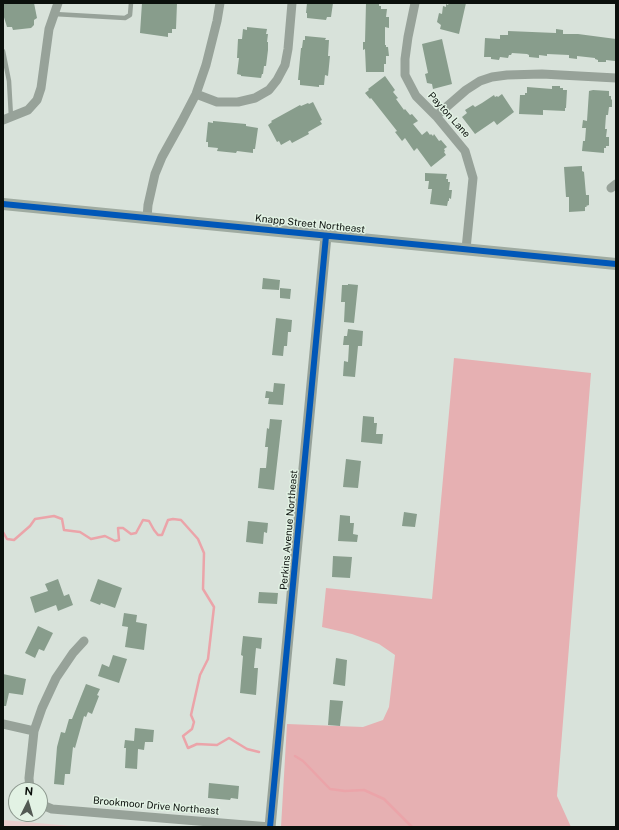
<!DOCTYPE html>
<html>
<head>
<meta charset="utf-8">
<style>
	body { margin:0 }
	#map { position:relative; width:619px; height:830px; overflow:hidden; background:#d8e2da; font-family:"Public Sans",sans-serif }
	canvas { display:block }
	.frame { position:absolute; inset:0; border:4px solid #0b100c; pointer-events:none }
	.north { position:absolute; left:8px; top:782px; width:40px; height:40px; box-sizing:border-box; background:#e2f2e4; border:1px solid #8c988e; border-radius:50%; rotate:5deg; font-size:11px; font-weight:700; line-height:16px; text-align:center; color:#0b100c }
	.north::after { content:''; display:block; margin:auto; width:14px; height:18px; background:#535a54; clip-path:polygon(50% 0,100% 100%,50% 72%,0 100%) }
</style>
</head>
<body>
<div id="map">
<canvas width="619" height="830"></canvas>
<div class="frame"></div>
<div class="north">N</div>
</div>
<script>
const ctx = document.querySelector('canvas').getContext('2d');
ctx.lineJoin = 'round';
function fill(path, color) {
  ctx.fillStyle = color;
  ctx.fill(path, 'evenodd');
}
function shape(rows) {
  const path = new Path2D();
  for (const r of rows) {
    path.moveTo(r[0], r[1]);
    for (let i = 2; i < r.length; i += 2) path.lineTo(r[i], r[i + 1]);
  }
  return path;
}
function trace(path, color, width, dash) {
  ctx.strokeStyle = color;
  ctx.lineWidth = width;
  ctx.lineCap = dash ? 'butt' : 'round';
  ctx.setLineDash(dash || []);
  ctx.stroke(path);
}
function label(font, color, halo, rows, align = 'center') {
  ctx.font = font + ' "Public Sans",sans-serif';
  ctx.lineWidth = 3;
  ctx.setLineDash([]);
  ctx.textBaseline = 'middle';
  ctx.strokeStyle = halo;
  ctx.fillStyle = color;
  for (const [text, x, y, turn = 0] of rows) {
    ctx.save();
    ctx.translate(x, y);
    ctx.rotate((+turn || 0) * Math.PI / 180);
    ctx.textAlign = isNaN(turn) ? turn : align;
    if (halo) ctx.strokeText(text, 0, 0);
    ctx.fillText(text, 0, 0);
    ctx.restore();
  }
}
fill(shape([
	[3,820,83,827,3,827]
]), '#e8cecd');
fill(shape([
	[454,358,591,373,557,796,571,827,281,827,287,724,363,727,383,720,389,707,395,655,379,644,352,634,322,627,326,588,432,599]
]), '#e6b0b2');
trace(shape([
	[3,532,7,539,14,540,30,526,35,519,54,516,62,519,64,530,80,532,91,539,105,536,115,541,119,540,118,528,123,528,131,534,136,533,143,520,149,521,154,530,158,535,162,535,168,520,173,519,181,520,198,539,204,553,203,589,214,607,208,659,200,675,191,715,194,722,192,729,183,736,188,748,197,744,217,745,229,738,247,749,259,752],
	[295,756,303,761,330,789,345,791,364,790,384,799,412,827]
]), '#eba4a9', 2.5);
fill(shape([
	[3,3,34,3,37,18,34,20,34,25,31,28,13,30,12,27,7,27,3,14],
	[142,3,177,3,176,29,172,29,172,33,168,33,168,37,140,33],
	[307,3,333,3,331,17,327,17,326,20,307,18,307,13,306,13],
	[366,3,379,3,379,6,381,6,381,9,387,9,386,17,389,17,389,28,385,27,385,45,386,45,386,47,388,47,389,56,386,56,386,64,384,64,384,72,366,72,365,49,363,50,363,42,365,42],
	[449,3,466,3,459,34,440,29,441,25,437,22,439,13,442,14,443,6,446,7,446,4,448,5],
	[247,27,267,29,266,34,268,34,267,42,268,42,268,50,266,66,264,66,263,74,262,74,261,78,241,76,241,75,237,74,239,58,237,58,238,39,242,39,243,29,247,30],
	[556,29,563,30,563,34,578,34,616,39,616,58,615,61,606,60,606,62,598,62,598,60,595,59,595,58,577,56,577,59,569,58,569,55,547,54,547,56,539,55,539,58,529,57,529,55,527,54,512,53,511,55,509,55,508,58,500,57,499,60,491,59,491,57,484,57,485,38,500,39,500,35,508,35,508,31,556,33],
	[305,36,326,38,325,40,329,40,328,56,330,56,328,76,325,75,324,85,319,85,319,87,300,85,300,80,298,80,301,48,302,48,303,40,305,40],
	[442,39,452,84,433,89,432,84,427,83,425,74,428,73,422,44],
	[385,76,395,90,393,92,398,98,396,99,404,110,405,109,410,115,412,114,418,121,413,124,422,135,427,131,430,135,431,134,433,136,434,134,439,141,441,140,447,147,444,149,445,151,444,152,446,155,431,167,417,148,414,151,405,138,402,141,395,132,397,131,371,98,370,99,365,93,369,90,368,89],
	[552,86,560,86,560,88,563,88,563,90,567,90,566,108,565,108,565,111,543,110,543,115,519,114,520,95,525,95,525,93,527,93,527,87,552,89],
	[593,90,609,91,609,96,611,96,611,99,612,100,612,107,609,107,608,115,606,115,605,129,607,129,606,137,609,137,609,146,606,146,606,148,604,148,604,153,582,151,583,141,585,141,586,128,582,128,583,120,587,121,589,91],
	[502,94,514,112,497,125,494,121,475,134,462,117,467,113,465,110,473,105,475,107,482,103,494,95,495,97,497,96,498,97],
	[313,102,322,120,320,121,322,124,308,132,309,134,292,143,290,140,281,145,279,141,277,142,268,125,272,122,271,121,300,105,301,106,308,103,309,104],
	[213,121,246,124,246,126,258,128,255,149,253,149,253,153,237,151,236,153,217,151,218,148,208,147,208,142,206,142,208,122,213,123],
	[582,166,582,171,584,172,586,195,589,195,589,205,586,206,587,207,585,207,585,211,569,212,569,197,566,197,564,167],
	[425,173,447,174,446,179,448,179,448,182,450,182,449,190,452,190,451,199,449,198,449,201,448,201,447,206,430,204,432,189,428,189,429,181,425,181],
	[263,278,280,280,279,290,262,289],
	[348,284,358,285,354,323,344,322,345,302,341,302,342,285,348,285],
	[280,288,291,289,290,299,280,298],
	[276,318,292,320,291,332,288,332,287,346,284,346,283,356,272,355],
	[348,329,363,331,362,346,358,346,355,377,343,376,344,361,348,362,349,345,343,345,344,336,347,336],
	[274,383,285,384,283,405,268,404,269,398,265,398,266,391,273,392],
	[363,416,374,417,374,423,377,423,376,434,383,434,382,444,361,442],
	[270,419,282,420,274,490,258,488,260,468,266,468,268,447,265,447,267,428,269,429],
	[346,459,361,461,358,488,343,487],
	[404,512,417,514,415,527,402,526],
	[340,515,350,516,350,523,354,523,353,534,358,535,357,542,338,541],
	[248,521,268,523,267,533,264,532,263,544,246,542],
	[333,556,352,557,350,578,332,577],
	[58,579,64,596,69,594,73,605,58,611,56,605,35,613,30,597,48,591,45,584],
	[98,579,122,588,115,608,101,603,100,605,90,601],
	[259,592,278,593,277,604,258,603],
	[124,613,137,615,136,622,147,624,144,650,125,647,128,627,122,626],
	[38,626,53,633,44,651,39,649,35,658,25,653],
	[243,636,262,638,261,649,256,648,254,668,258,668,256,695,240,693,243,656,241,655],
	[113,655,127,659,119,683,98,676,102,664,109,667],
	[336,658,347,660,345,686,333,684],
	[3,674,26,679,23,695,9,693,6,706,3,706],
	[86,684,100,689,97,695,99,696,92,714,88,712,86,717,84,716,75,748,73,747,70,774,65,774,64,785,54,784,57,747,61,732,65,733,69,719,72,719],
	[330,700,343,701,340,726,328,725],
	[135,728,154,730,153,742,145,742,144,750,138,749,137,769,125,768,126,748,124,748,125,740,134,741],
	[209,783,239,786,238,799,231,798,230,800,208,798]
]), '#889d8c');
trace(shape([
	[54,14,125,18,130,15,131,3],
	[3,51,9,81,11,117]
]), '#97a299', 4.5);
trace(shape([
	[415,3,408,37,405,59,405,75,416,96,436,116,465,151,473,178,466,249],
	[196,94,217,102,238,102,255,98,269,90,277,80,285,65,288,49,292,3],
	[436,116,466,90,480,81,492,77,507,75,542,74,616,78],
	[3,120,28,110,37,100,41,88,49,29,58,3],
	[611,188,616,184],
	[147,218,148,205,155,174,162,157,182,121,196,94,206,65,217,21,220,3],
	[3,724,34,731],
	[30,790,29,778,34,731,42,708,56,678,73,653,84,641],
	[40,804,52,809,270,827]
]), '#97a299', 9);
trace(shape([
	[270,827,326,236]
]), '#97a299', 11);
trace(shape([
	[3,204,616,264]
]), '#9faba1', 12);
trace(shape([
	[3,204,616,264],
	[270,827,326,236]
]), '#0057b8', 6);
label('10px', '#0b100c', '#e2f2e4', [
	["Payton Lane",449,115,48],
	["Knapp Street Northeast",310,224,6],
	["Perkins Avenue Northeast",289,530,-85],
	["Brookmoor Drive Northeast",156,806,5]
]);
</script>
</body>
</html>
